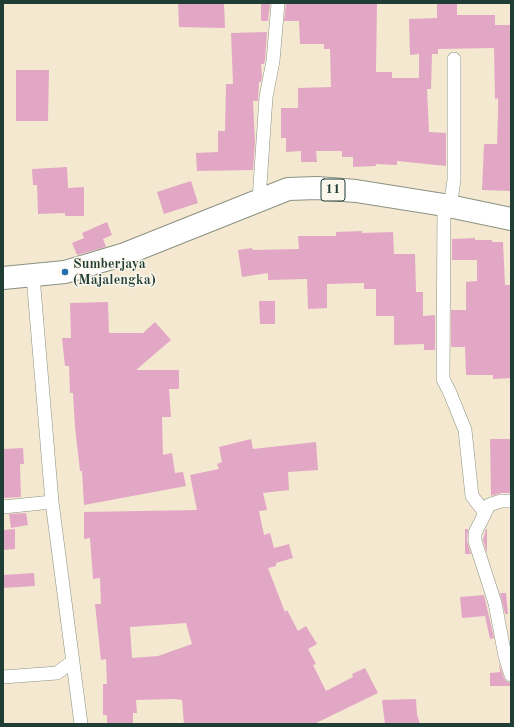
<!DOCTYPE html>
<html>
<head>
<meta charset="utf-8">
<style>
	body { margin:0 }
	#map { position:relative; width:514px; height:727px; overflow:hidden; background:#f4e8d0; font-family:"Old Standard TT",serif }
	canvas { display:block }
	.frame { position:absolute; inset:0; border:4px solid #1f3d34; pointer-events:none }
</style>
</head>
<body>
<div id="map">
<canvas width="514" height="727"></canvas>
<div class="frame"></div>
</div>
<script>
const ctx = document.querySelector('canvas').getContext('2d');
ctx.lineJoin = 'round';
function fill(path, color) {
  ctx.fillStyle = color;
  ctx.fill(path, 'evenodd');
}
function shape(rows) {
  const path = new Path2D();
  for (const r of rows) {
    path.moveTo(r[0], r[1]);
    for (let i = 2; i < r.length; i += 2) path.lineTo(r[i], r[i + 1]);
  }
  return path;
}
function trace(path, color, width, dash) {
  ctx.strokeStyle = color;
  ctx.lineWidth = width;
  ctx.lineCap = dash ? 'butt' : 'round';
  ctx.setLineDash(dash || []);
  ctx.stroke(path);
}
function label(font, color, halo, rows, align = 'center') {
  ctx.font = font + ' "Old Standard TT",serif';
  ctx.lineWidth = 3;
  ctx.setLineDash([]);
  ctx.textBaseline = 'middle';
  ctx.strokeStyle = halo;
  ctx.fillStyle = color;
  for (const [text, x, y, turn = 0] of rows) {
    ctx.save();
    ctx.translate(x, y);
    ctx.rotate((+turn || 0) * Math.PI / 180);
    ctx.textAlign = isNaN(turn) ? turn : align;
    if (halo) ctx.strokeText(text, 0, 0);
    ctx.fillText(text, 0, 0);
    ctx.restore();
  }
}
fill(shape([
	[178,3,224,3,225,28,179,27],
	[261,3,270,3,268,21,261,21],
	[286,3,377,3,376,72,392,72,392,78,419,78,419,54,410,55,409,19,437,18,437,3,457,3,457,15,495,15,495,25,511,25,511,191,482,190,484,144,497,144,498,114,498,98,495,99,494,48,438,49,438,54,432,54,431,89,427,89,429,132,446,133,446,166,397,161,397,165,376,164,376,166,353,167,353,157,342,157,342,151,316,151,317,162,301,162,301,151,286,152,286,138,281,138,281,108,298,108,298,88,331,87,330,49,324,49,324,44,300,44,299,21,284,21],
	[267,32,265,60,264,64,261,64,262,77,261,82,259,82,258,101,253,101,255,142,253,170,197,171,196,153,218,152,218,131,225,131,226,84,233,84,231,33],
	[16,70,49,70,48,121,16,121],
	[67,167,68,188,84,187,84,216,65,216,65,213,38,214,37,185,33,185,32,169],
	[191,181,198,203,164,214,157,192],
	[107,222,112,235,103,239,106,247,77,255,72,243,84,238,82,233],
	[362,231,362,233,393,232,394,254,415,254,416,292,423,292,423,316,435,315,435,350,424,350,424,344,394,345,394,316,376,316,376,289,364,289,364,283,327,284,327,308,308,309,307,279,268,280,268,273,242,277,238,250,252,248,253,250,299,249,298,236,336,236,336,232],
	[475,238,475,240,492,240,492,242,503,242,505,285,511,285,511,378,493,379,493,375,466,375,465,347,451,347,451,310,466,310,466,282,477,281,477,260,452,260,452,239],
	[259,301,275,301,275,324,260,324],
	[108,302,109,333,143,333,155,322,171,340,136,370,179,370,179,389,169,389,171,417,162,417,163,455,172,453,175,473,183,472,186,486,84,505,82,471,80,471,75,427,73,393,70,393,69,366,65,366,62,338,71,338,70,303],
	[251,439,253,449,316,442,318,470,288,472,289,490,263,493,267,510,259,511,264,535,270,533,274,548,289,544,293,558,276,563,276,566,268,568,285,612,287,610,298,631,306,626,317,644,308,649,316,664,313,665,326,691,353,677,352,674,365,668,378,693,314,724,184,724,182,700,174,699,136,700,137,713,133,713,133,724,107,724,107,715,103,715,103,684,107,684,106,659,101,660,95,604,101,604,100,578,93,579,90,538,84,539,84,512,197,510,190,475,219,469,217,464,222,462,219,447],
	[186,623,192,644,158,656,132,658,130,627],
	[490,439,511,439,511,493,501,493,491,496],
	[23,448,24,464,20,464,21,497,3,498,3,449],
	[26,513,28,525,11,528,9,514],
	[15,529,15,549,3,550,3,530],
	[465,529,468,529,467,541,471,554,465,554],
	[486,529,487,529,487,553,483,540],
	[34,573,35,586,3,588,3,575],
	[500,593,506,593,508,614,505,614],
	[484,595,494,638,490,639,485,616,462,618,460,597],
	[499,663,504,678,506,681,511,683,511,686,490,686,490,673,500,672],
	[416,699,417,715,420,724,385,724,382,700]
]), '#e2a7c5');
const minor = shape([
	[259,200,266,97,273,61,278,3],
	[444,205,443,379,450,393,465,430,472,496,485,513],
	[450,207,454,180,454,59],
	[33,276,52,502,81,724],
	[511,501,501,501,489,505,475,533,475,541,495,603,505,656,511,675],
	[3,507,52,502],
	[3,677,57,673,73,661]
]);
const trunk = shape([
	[3,278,65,272,125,254,288,189,317,188,356,191,444,205,511,219]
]);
trace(minor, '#8a9282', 14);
trace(trunk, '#8a9282', 24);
trace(minor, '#fff', 13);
trace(trunk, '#fff', 22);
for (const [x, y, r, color] of [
	[65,272,4,"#1f6fb2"]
]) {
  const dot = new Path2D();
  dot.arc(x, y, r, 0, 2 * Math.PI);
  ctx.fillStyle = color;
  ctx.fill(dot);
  trace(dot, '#fbf7ec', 1.5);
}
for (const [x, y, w] of [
	[333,190,24]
]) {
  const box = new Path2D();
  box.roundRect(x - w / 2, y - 11, w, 22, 3);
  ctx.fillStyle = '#fbf7ec';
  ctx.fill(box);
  trace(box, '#1f3d34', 1);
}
label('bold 13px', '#1f3d34', null, [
	["11",333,190]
]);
label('bold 14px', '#1f3d34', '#fbf7ec', [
	["Sumberjaya",73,264],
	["(Majalengka)",73,280]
], 'left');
</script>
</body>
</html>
